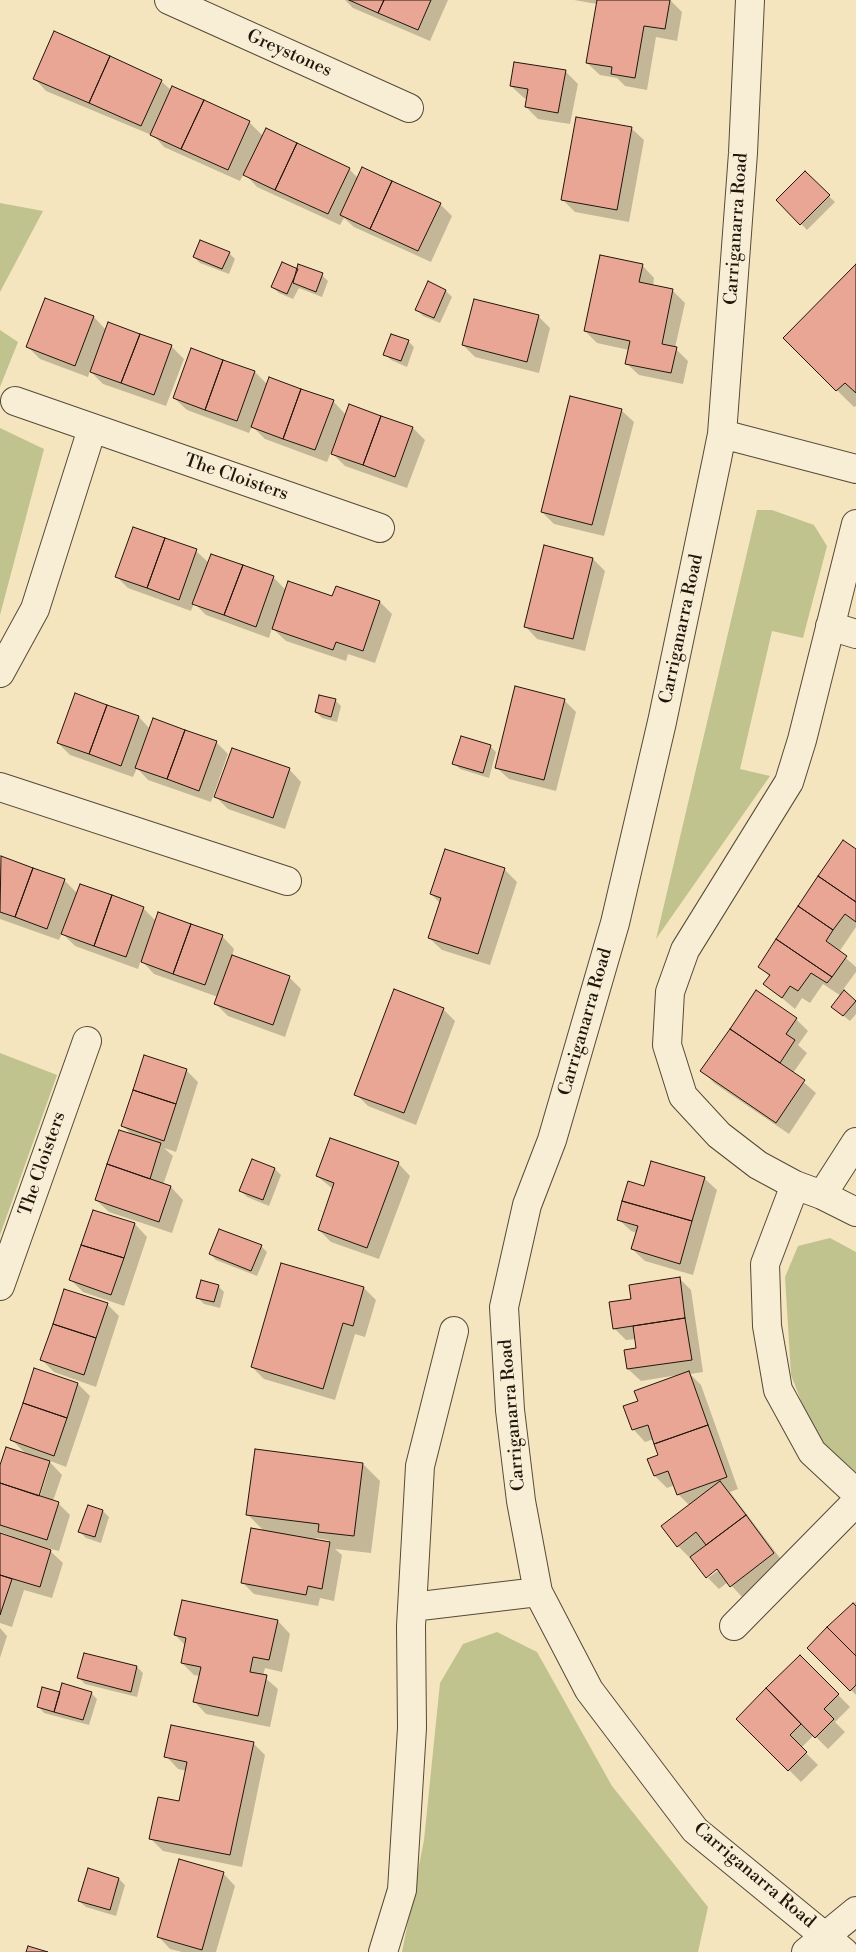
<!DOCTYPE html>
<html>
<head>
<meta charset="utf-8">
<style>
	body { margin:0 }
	canvas { display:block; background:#f4e5be }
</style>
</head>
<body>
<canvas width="856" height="1952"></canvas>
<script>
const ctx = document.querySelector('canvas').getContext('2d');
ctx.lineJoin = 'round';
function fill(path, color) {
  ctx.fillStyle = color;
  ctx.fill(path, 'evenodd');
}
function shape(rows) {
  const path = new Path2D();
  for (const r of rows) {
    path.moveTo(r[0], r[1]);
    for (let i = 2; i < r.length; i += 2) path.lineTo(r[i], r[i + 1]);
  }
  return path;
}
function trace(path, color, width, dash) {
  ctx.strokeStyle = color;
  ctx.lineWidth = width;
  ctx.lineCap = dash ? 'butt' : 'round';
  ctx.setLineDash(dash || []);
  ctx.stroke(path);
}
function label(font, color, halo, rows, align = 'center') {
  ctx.font = font + ' "Libre Bodoni",serif';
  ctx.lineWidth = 4;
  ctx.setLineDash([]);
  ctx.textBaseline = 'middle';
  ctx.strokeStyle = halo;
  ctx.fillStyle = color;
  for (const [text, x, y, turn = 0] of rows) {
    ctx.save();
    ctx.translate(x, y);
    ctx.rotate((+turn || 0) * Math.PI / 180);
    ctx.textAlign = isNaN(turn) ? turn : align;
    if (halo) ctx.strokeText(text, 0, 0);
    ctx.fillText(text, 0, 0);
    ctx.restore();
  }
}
fill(shape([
	[0,203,43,211,0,292],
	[0,330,18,342,0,387],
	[0,428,44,449,0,615],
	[757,510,772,510,814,525,827,546,803,638,772,631,740,769,770,776,656,939],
	[0,1053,57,1075,0,1235],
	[830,1238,856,1252,856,1475,816,1439,791,1375,785,1277,798,1246],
	[497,1632,537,1652,612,1786,708,1907,698,1952,402,1952,424,1840,440,1683,463,1644]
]), '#c1c38e');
fill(shape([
	[345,0,448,0,430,41,353,8],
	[574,0,670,0,682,12,677,41,656,37,647,90,625,86,617,78,600,75,587,63,597,4],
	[565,71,578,84,570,124,538,119,526,107,528,99,524,98,511,86],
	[34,78,161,81,172,91,249,122,263,136,349,169,358,178,440,204,452,216,431,262,354,227,344,218,340,225,257,187,244,173,240,181,164,147,154,136,46,91],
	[631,128,644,140,629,222,575,212,563,200],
	[805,173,835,202,807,230,778,200],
	[229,253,235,259,229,274,200,263,194,257],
	[642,265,654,278,653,286,672,290,685,303,675,348,688,361,683,384,639,375,626,363,629,350,597,343,585,331],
	[856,266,856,406,854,407,784,338],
	[299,271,322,275,328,281,322,297,299,288,293,299,279,293,272,287],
	[446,291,452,297,440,323,423,316,417,310],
	[46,300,94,317,106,330,171,346,184,359,166,406,103,384,90,371,88,377,40,359,28,347],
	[538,316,550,328,539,373,475,357,463,345],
	[408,341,414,347,407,367,391,360,385,354],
	[192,350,255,372,268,385,333,401,346,415,350,406,413,428,425,440,407,488,345,466,331,452,327,462,265,439,252,426,249,433,187,410,174,398],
	[621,410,634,422,604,536,554,524,542,512],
	[545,547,593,559,605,571,585,651,537,639,525,626],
	[196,551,209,563,211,555,274,578,286,590,333,597,336,587,380,602,392,614,375,663,348,654,346,661,286,641,272,628,269,638,206,615,194,603,191,611,128,588,116,576],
	[76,695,139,717,150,729,216,742,228,754,211,802,148,780,137,768,133,777,70,755,58,743],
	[335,700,341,706,337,722,322,718,316,712],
	[564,700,576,712,556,791,509,779,496,767],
	[490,746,496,752,489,778,460,769,454,763],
	[289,769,301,782,285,829,228,809,216,797],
	[856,850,856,927,839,952,856,967,856,972,842,991,856,1002,856,1014,850,1021,832,1007,841,996,823,984,810,1003,802,998,795,1009,765,984,770,977,760,967],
	[446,851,505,870,517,882,490,965,442,950,429,938,440,903,431,894],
	[1,858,64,880,78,894,143,908,156,921,222,936,234,949,232,956,289,977,301,989,285,1037,228,1016,216,1004,218,997,154,974,141,960,138,969,75,946,62,933,59,940,0,919],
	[757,992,796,1019,808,1031,798,1045,807,1053,793,1073,816,1093,789,1134,714,1083,702,1070],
	[443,1009,455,1021,416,1125,368,1106,356,1094],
	[186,1070,198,1082,176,1152,164,1148,173,1156,163,1185,171,1187,183,1200,172,1233,109,1212,96,1200,132,1135,122,1125],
	[398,1163,410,1176,379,1259,331,1242,319,1230,333,1189,317,1176],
	[275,1169,281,1175,269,1206,247,1197,241,1191],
	[704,1178,717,1190,693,1275,645,1261,632,1249,637,1233,631,1231,618,1219,645,1188],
	[94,1211,135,1224,147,1237,124,1306,83,1292,71,1280],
	[261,1246,267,1252,257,1276,216,1260,210,1254],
	[679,1278,691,1290,703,1372,690,1374,701,1385,738,1489,730,1492,786,1566,743,1598,728,1582,719,1589,708,1578,723,1567,690,1558,678,1546,690,1506,678,1494,675,1485,667,1488,655,1476,649,1460,660,1456,654,1439,645,1442,633,1429,639,1402,678,1375,641,1381,628,1369,637,1349,636,1339,626,1340,614,1328,632,1300],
	[218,1286,224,1292,220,1308,204,1304,198,1298],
	[364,1288,376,1300,365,1337,355,1334,335,1400,264,1379,252,1367],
	[107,1304,119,1316,96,1387,54,1372,42,1360],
	[78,1384,90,1396,66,1467,48,1460,62,1475,53,1501,58,1503,70,1515,59,1551,47,1548,63,1563,52,1598,24,1590,12,1627,0,1623,0,1535,10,1538,11,1536,0,1532,0,1469,27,1455,11,1439],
	[47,1468,49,1468,38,1502,36,1501],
	[363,1464,380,1481,371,1553,335,1549,342,1555,334,1601,320,1598,318,1606,254,1594,242,1582,265,1532,247,1514],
	[316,1538,328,1540,331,1543,316,1541],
	[103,1511,109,1517,101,1543,86,1538,80,1532],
	[856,1601,856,1695,809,1648],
	[278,1621,290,1634,282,1672,265,1668,263,1676,278,1689,270,1727,206,1714,194,1701,200,1676,194,1675,182,1663,186,1646,175,1635],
	[0,1628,7,1636,0,1658],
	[800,1656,850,1707,835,1722,845,1732,828,1749,814,1735,801,1748,818,1765,801,1782,738,1719],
	[137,1667,143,1673,137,1697,85,1684,79,1678],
	[91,1693,97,1699,89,1725,44,1713,38,1706],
	[253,1743,265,1755,242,1867,163,1851,150,1838,180,1803,187,1771,178,1769,166,1756],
	[223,1873,235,1886,216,1952,182,1952,170,1949,158,1936],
	[119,1879,125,1885,116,1916,86,1907,79,1901]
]), '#0003');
const building = shape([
	[349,0,384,0,378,13,349,0],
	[384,0,431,0,418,30,378,13,384,0],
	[597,0,670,0,665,29,644,26,635,78,611,74,612,67,586,63,597,0],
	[54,31,110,56,89,103,33,79,54,31],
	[110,56,162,80,141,126,89,103,110,56],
	[514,62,566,70,558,113,525,107,528,89,510,86,514,62],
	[172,86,204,100,181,149,150,135,172,86],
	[204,100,250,121,228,170,181,149,204,100],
	[576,117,632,127,617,210,561,200,576,117],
	[266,128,297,143,275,190,243,175,266,128],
	[297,143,350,168,328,214,275,190,297,143],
	[362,167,392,181,370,229,340,215,362,167],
	[805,171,830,195,800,225,776,200,805,171],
	[392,181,441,203,418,251,370,229,392,181],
	[200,240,230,252,222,269,193,257,200,240],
	[600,255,643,264,639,282,673,289,662,344,677,347,671,373,625,364,630,341,584,331,600,255],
	[282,262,298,269,287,294,271,287,282,262],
	[298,264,323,273,316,292,293,283,298,264],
	[856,264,856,393,845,383,836,391,783,338,856,264],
	[428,281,446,290,434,318,415,310,428,281],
	[45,298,94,316,75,366,26,347,45,298],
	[474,299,539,315,527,362,462,345,474,299],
	[108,322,140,334,121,383,90,372,108,322],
	[140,334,172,345,154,395,121,383,140,334],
	[391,334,409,340,401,361,383,355,391,334],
	[191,348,223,360,205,410,173,398,191,348],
	[223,360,255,371,237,421,205,410,223,360],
	[269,377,301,389,283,439,251,427,269,377],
	[301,389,334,400,315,450,283,439,301,389],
	[570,396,622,409,592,525,541,512,570,396],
	[349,404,381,416,363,465,331,454,349,404],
	[381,416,413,427,395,477,363,465,381,416],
	[133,527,165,538,147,588,115,577,133,527],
	[165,538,197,549,179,600,147,588,165,538],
	[544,545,593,558,573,639,524,627,544,545],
	[211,554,243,565,224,615,192,604,211,554],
	[243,565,274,576,256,627,224,615,243,565],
	[288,581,332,596,336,586,380,601,363,651,336,642,333,650,272,629,288,581],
	[515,686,565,699,544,780,495,768,515,686],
	[75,693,107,705,89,754,57,743,75,693],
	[319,695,336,699,331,717,315,712,319,695],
	[107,705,139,716,121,766,89,754,107,705],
	[153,718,185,730,167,779,135,768,153,718],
	[185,730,217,741,199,791,167,779,185,730],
	[461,736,491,745,483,773,452,764,461,736],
	[232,748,290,768,273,818,214,797,232,748],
	[843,840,856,849,856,902,818,876,843,840],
	[445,849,505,868,478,954,428,938,441,898,430,894,445,849],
	[1,856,33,868,15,917,0,912,1,856],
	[33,868,65,879,47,929,15,917,33,868],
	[818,876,856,902,856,922,845,914,833,930,798,906,818,876],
	[80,884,112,895,94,946,61,934,80,884],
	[112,895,144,907,126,957,94,946,112,895],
	[798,906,833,930,826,941,847,956,832,977,776,939,798,906],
	[158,912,191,924,173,974,141,962,158,912],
	[191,924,223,935,205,985,173,974,191,924],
	[776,939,832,977,827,983,811,973,798,991,790,986,782,998,763,984,770,975,758,967,776,939],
	[232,955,290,976,273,1025,214,1004,232,955],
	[394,989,444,1008,404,1113,354,1095,394,989],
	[756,990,797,1018,786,1034,795,1040,780,1063,730,1029,756,990],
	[844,990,856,1001,843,1016,831,1007,844,990],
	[730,1029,805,1080,776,1123,700,1071,730,1029],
	[144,1055,187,1069,176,1104,133,1090,144,1055],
	[133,1090,176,1104,164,1141,121,1126,133,1090],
	[119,1130,161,1143,150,1179,107,1164,119,1130],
	[330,1138,399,1162,367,1248,318,1230,334,1183,316,1176,330,1138],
	[252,1159,275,1168,263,1200,239,1191,252,1159],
	[651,1161,705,1177,692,1221,622,1201,628,1181,644,1186,651,1161],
	[107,1164,171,1186,159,1222,95,1200,107,1164],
	[622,1201,692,1221,680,1264,631,1249,638,1226,617,1220,622,1201],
	[93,1210,135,1223,124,1258,81,1245,93,1210],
	[219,1229,262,1245,251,1271,209,1254,219,1229],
	[81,1245,124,1258,111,1295,69,1280,81,1245],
	[281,1263,364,1287,353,1326,343,1323,323,1389,251,1367,281,1263],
	[680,1277,685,1318,613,1329,609,1302,631,1299,629,1285,680,1277],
	[201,1280,219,1285,214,1302,196,1298,201,1280],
	[64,1289,108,1303,96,1338,53,1324,64,1289],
	[685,1318,692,1360,627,1369,624,1350,636,1348,633,1326,685,1318],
	[53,1324,96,1338,84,1375,40,1360,53,1324],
	[34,1368,78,1383,67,1418,23,1403,34,1368],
	[689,1371,708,1425,654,1444,648,1425,632,1430,623,1406,638,1401,634,1391,689,1371],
	[23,1403,67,1418,54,1456,10,1440,23,1403],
	[708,1425,727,1477,677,1495,668,1471,654,1476,647,1459,658,1455,654,1444,708,1425],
	[6,1447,50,1461,39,1496,0,1483,0,1465,6,1447],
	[255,1449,363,1463,354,1536,318,1532,319,1524,246,1515,255,1449],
	[720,1481,746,1515,706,1545,696,1532,677,1547,661,1526,720,1481],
	[0,1483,59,1502,47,1540,0,1525,0,1483],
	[88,1505,103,1510,95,1537,78,1532,88,1505],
	[746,1515,774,1553,730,1587,717,1569,706,1578,690,1557,746,1515],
	[251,1528,330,1542,322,1589,308,1586,306,1595,241,1583,251,1528],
	[0,1533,51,1550,40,1587,0,1575,0,1533],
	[0,1575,12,1579,0,1615,0,1575],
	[182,1600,278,1620,269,1660,253,1657,250,1672,267,1675,258,1716,193,1702,201,1667,181,1663,186,1638,174,1635,182,1600],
	[853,1603,856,1606,856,1656,827,1627,853,1603],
	[827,1627,856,1656,856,1685,850,1691,807,1648,827,1627],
	[84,1653,137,1666,131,1692,77,1678,84,1653],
	[800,1655,839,1694,824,1709,834,1719,815,1738,766,1688,800,1655],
	[62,1683,92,1692,83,1720,54,1712,62,1683],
	[42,1687,60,1692,54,1712,37,1707,42,1687],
	[766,1688,801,1724,790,1735,807,1752,788,1771,736,1719,766,1688],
	[171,1725,254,1742,230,1855,149,1839,158,1797,179,1801,187,1762,164,1757,171,1725],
	[179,1859,224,1872,202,1950,157,1937,179,1859],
	[88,1868,119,1878,110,1910,78,1901,88,1868],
	[28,1946,48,1952,26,1952,28,1946]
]);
fill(building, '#eaa694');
trace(building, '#20170c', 1);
const minor = shape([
	[169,0,409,108],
	[750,0,743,153,722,434,717,459,662,722,615,923,552,1140,527,1205,504,1307,510,1410,521,1501,538,1592,589,1690,695,1830,844,1952],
	[15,401,380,528],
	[722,434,856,469],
	[856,524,802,740,789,782,685,950,670,992,667,1045,683,1096,719,1135,758,1165,795,1185,822,1195,856,1212],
	[830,626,856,634],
	[0,673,35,609,92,429],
	[0,787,287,881],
	[795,1185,765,1264,767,1326,778,1390,812,1452,856,1493],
	[822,1195,856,1142],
	[0,1286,87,1041],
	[412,1607,538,1592],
	[734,1626,856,1502],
	[383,1952,402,1890,412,1728,411,1626,420,1466,454,1331],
	[806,1952,856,1911]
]);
trace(minor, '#554a38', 30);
trace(minor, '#f8eed5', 28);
label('18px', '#20170c', '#f8eed5', [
	["Greystones",289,54,24],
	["Carriganarra Road",737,229,-86],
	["The Cloisters",236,478,19],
	["Carriganarra Road",682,629,-78],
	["Carriganarra Road",586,1022,-74],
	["The Cloisters",43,1164,-71],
	["Carriganarra Road",513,1415,-95],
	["Carriganarra Road",754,1876,40]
]);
</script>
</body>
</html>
